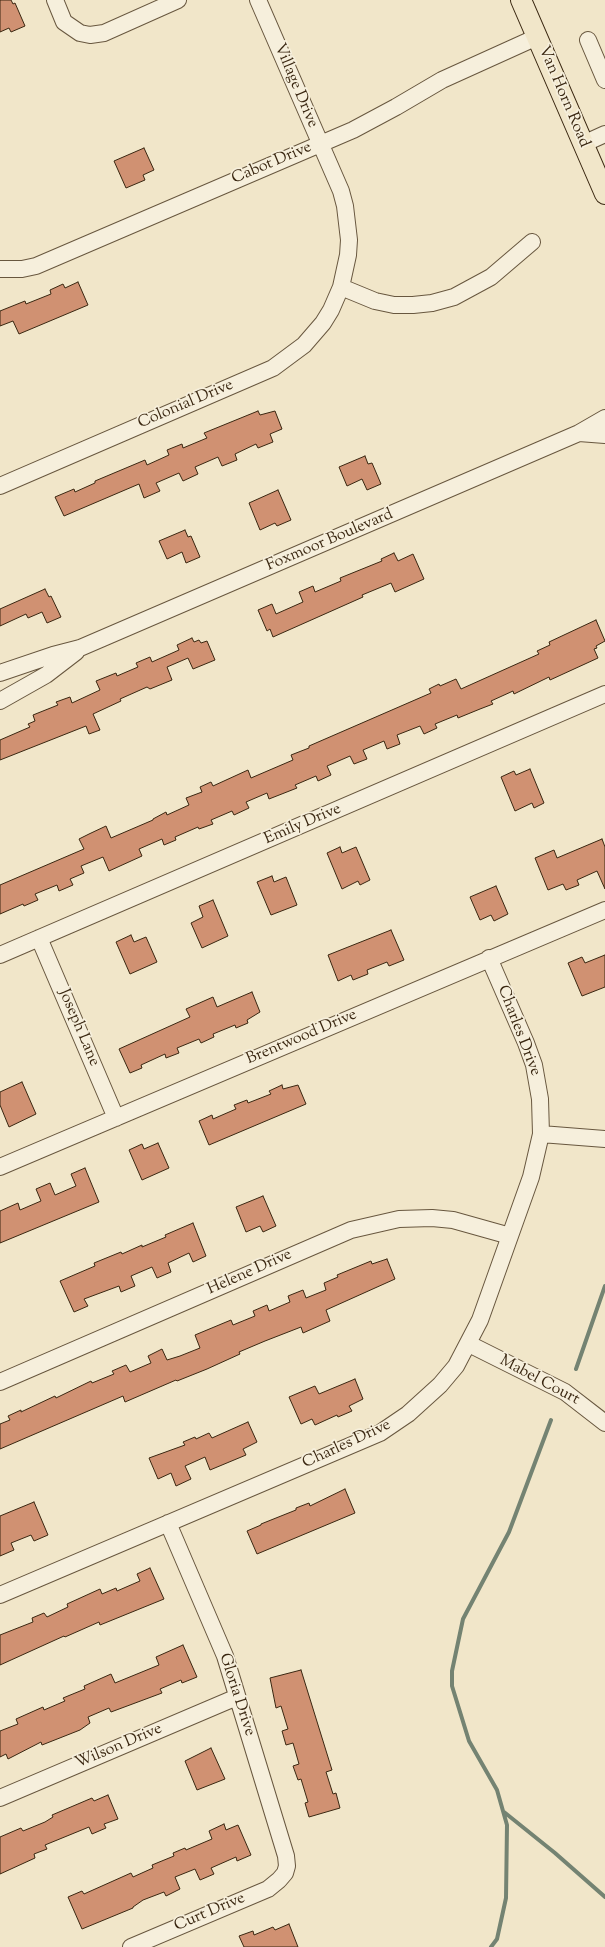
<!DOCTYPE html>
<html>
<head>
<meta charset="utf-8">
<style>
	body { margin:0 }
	canvas { display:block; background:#f1e6c9 }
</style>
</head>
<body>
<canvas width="605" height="1947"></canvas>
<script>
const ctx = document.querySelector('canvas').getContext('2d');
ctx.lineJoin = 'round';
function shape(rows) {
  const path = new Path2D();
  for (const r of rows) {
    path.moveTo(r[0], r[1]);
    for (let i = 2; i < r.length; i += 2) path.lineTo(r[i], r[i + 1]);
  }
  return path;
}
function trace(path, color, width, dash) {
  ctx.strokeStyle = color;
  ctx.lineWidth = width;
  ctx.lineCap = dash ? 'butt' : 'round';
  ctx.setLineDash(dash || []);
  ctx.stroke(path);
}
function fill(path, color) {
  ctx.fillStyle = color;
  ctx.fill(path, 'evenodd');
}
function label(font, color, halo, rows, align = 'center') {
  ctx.font = font + ' "Sorts Mill Goudy",serif';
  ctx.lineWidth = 3.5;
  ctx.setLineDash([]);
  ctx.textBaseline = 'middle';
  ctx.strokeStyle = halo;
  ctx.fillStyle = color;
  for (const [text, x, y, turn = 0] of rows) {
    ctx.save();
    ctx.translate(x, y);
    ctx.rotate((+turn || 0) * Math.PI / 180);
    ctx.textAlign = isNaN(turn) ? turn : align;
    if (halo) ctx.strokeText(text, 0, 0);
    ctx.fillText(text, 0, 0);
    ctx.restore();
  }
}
trace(shape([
	[576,1369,605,1286],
	[504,1812,555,1853,605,1897],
	[491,1947,497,1939,506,1898,507,1825,497,1790,469,1741,452,1686,452,1671,463,1619,509,1532,551,1420]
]), '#748372', 4);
const building = shape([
	[0,0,11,0,13,4,15,3,25,26,11,32,9,28,0,32,0,0],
	[144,148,154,170,143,175,145,180,126,188,114,161,144,148],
	[78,282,88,305,19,334,13,321,0,326,0,311,25,301,26,304,51,294,50,290,63,284,65,288,78,282],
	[258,411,260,415,275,411,282,429,270,434,273,442,258,448,256,444,235,454,237,460,222,466,218,457,195,467,198,474,183,481,179,473,156,483,160,491,144,498,139,484,64,516,55,497,74,489,75,492,95,483,95,481,145,460,147,465,169,455,167,450,182,444,183,448,207,438,204,433,258,411],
	[365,456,368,464,372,463,381,484,367,490,362,479,347,486,339,467,365,456],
	[278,490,291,520,277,526,275,523,260,530,249,503,278,490],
	[185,530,188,537,191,536,200,557,186,563,182,552,167,559,159,541,185,530],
	[394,553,398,561,413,554,424,579,395,592,391,583,362,595,363,597,273,637,270,629,267,631,258,610,272,604,276,614,303,602,299,592,313,586,315,592,341,581,340,578,382,561,381,559,394,553],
	[45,589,49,597,51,596,61,617,47,623,42,612,28,618,26,614,0,626,0,609,45,589],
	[596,620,605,641,596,646,597,648,594,649,598,658,550,680,549,677,514,694,513,691,491,701,493,704,480,709,458,718,457,715,435,724,437,728,424,734,420,726,397,735,400,744,387,749,384,741,363,750,367,759,354,764,350,756,327,766,331,775,318,781,316,776,295,785,297,788,269,799,267,793,246,802,249,808,234,815,232,811,211,820,213,824,199,829,198,827,175,837,176,840,164,845,162,839,139,849,142,856,109,871,103,857,81,866,84,873,70,879,73,885,59,891,57,885,35,894,38,900,24,906,23,904,0,914,0,885,84,849,79,839,89,834,106,826,111,838,153,820,153,819,166,812,167,815,189,805,186,798,202,792,200,787,211,782,213,786,248,770,251,778,293,760,291,755,309,748,309,746,431,693,429,689,439,684,440,686,456,679,461,689,539,654,537,651,550,645,549,642,596,620],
	[192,638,194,642,199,640,201,643,207,641,215,660,193,669,188,658,167,667,172,680,150,689,147,687,120,699,121,701,93,714,100,730,89,734,86,726,0,760,0,740,30,727,28,724,35,721,33,715,58,705,56,702,70,697,72,703,100,690,96,681,116,673,117,676,138,667,136,663,150,657,152,662,179,650,177,645,192,638],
	[530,769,544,803,534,808,532,803,515,811,501,777,514,771,516,775,530,769],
	[602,839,605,847,605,889,597,871,577,880,579,885,566,890,563,884,548,890,535,858,554,850,557,858,602,839],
	[340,847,342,853,356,847,370,880,360,885,358,881,342,889,327,853,340,847],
	[272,876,274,882,286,877,297,905,271,915,257,882,272,876],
	[496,886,508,914,494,921,491,915,480,920,470,897,496,886],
	[213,900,228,936,202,948,191,923,203,917,199,906,213,900],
	[391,930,404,960,389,966,387,962,367,970,368,974,353,980,351,975,338,981,328,955,391,930],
	[131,935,134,942,146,937,157,962,130,974,116,942,131,935],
	[605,955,605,987,582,996,568,963,582,957,585,963,605,955],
	[252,992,260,1012,247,1020,248,1023,236,1028,235,1025,213,1034,214,1037,201,1043,199,1039,177,1048,179,1053,166,1058,165,1054,141,1065,142,1068,130,1073,119,1049,190,1017,186,1009,213,997,217,1007,252,992],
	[22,1082,36,1114,9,1127,0,1105,0,1092,22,1082],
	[282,1085,283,1089,298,1085,306,1104,209,1145,199,1121,212,1115,213,1119,236,1109,234,1105,247,1100,248,1103,271,1094,269,1091,282,1085],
	[158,1143,169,1168,142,1180,129,1150,142,1144,144,1149,158,1143],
	[85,1168,99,1202,0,1243,0,1211,18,1203,20,1210,41,1201,36,1189,50,1183,55,1195,76,1186,71,1174,85,1168],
	[263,1196,276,1226,263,1232,260,1226,246,1232,236,1207,263,1196],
	[193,1223,206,1256,193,1262,189,1253,168,1263,171,1272,157,1278,152,1267,131,1276,135,1286,121,1292,119,1286,84,1299,88,1306,74,1312,60,1281,95,1266,94,1263,121,1252,122,1254,142,1245,142,1247,166,1237,165,1235,193,1223],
	[387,1259,395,1279,326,1310,330,1321,303,1333,301,1327,265,1341,239,1352,240,1354,207,1369,177,1381,176,1380,125,1402,123,1396,0,1449,0,1424,10,1420,8,1416,21,1410,21,1412,55,1396,56,1398,91,1381,92,1383,114,1374,112,1371,126,1365,130,1372,151,1363,148,1356,162,1349,167,1360,180,1356,200,1348,195,1335,231,1320,233,1325,255,1316,253,1311,267,1305,269,1311,290,1302,288,1296,303,1290,306,1298,326,1290,324,1283,338,1277,337,1275,371,1261,372,1264,387,1259],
	[355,1379,363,1399,349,1406,352,1411,338,1417,337,1415,315,1425,312,1419,301,1424,289,1397,315,1386,319,1394,355,1379],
	[248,1422,257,1442,243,1449,246,1455,210,1470,205,1457,185,1466,191,1479,176,1486,171,1473,158,1479,149,1458,185,1445,183,1442,195,1437,196,1439,209,1433,212,1438,248,1422],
	[345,1489,355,1513,257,1554,247,1531,261,1525,261,1524,296,1510,296,1508,309,1503,310,1506,345,1489],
	[34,1502,48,1535,34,1541,31,1535,11,1543,14,1550,0,1556,0,1516,34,1502],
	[150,1568,164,1599,100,1625,99,1622,65,1637,64,1636,0,1665,0,1635,33,1622,32,1618,44,1613,47,1617,68,1607,67,1604,100,1589,102,1594,116,1588,117,1591,140,1581,137,1574,150,1568],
	[183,1645,197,1677,182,1683,181,1680,160,1689,162,1693,111,1712,109,1708,88,1717,90,1723,80,1730,42,1745,41,1742,8,1759,6,1754,0,1757,0,1731,18,1724,16,1719,43,1707,44,1710,65,1701,63,1698,85,1689,84,1686,111,1674,115,1683,159,1665,156,1657,183,1645],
	[301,1670,332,1770,326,1772,333,1794,336,1793,340,1808,309,1817,305,1803,308,1802,301,1779,298,1780,293,1766,299,1764,293,1743,286,1745,282,1731,288,1729,281,1706,276,1708,270,1678,301,1670],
	[211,1748,225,1779,197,1790,185,1761,211,1748],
	[108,1795,118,1819,104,1824,106,1828,92,1834,89,1827,45,1845,47,1849,34,1854,35,1858,0,1874,0,1837,21,1828,23,1831,45,1822,53,1817,52,1815,92,1798,94,1801,108,1795],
	[224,1824,226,1830,238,1825,251,1855,237,1861,236,1857,211,1868,214,1874,200,1880,195,1869,175,1877,180,1889,166,1896,164,1892,143,1900,133,1907,133,1908,82,1929,68,1897,82,1891,84,1894,131,1873,133,1877,153,1868,152,1865,174,1856,173,1853,185,1848,186,1850,212,1839,209,1831,224,1824],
	[289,1924,298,1947,244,1947,239,1936,253,1931,254,1935,273,1927,275,1930,289,1924]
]);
fill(building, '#d09172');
trace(building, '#3a2711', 1);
const minor = shape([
	[55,0,64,22,80,33,90,35,104,33,178,0],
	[588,40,605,80],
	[583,144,605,134],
	[0,269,22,269,36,266,353,130,396,107,442,80,537,37],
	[341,287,375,301,394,305,413,305,432,303,454,297,491,277,532,242],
	[579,433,605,435],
	[0,486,273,368,304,345,323,323,331,310,341,287,348,255,349,240,345,206,341,191,258,0],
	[0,673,53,655,80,648,579,433,605,418],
	[0,701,46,675,76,652],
	[39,938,116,1118],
	[0,955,605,694],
	[541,1134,605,1139],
	[0,1167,605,910],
	[469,1344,565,1392,605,1423],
	[0,1382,351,1230,399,1219,432,1218,453,1220,510,1236],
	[0,1595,380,1433,408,1414,440,1385,456,1366,480,1320,531,1177,541,1134,540,1099,534,1065,526,1043,489,958],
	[0,1798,237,1697],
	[131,1947,268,1889,279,1880,285,1873,287,1866,286,1856,225,1656,168,1523]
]);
const major = shape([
	[521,0,605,194]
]);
trace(minor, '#68573f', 18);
trace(major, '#3a2711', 22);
trace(minor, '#f6efdc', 16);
trace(major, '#f1e6c9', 20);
label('16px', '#3a2711', '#f6efdc', [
	["Village Drive",295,86,67],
	["Van Horn Road",563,97,67],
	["Cabot Drive",272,164,-23],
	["Colonial Drive",186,405,-23],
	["Foxmoor Boulevard",330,541,-23],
	["Emily Drive",303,825,-23],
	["Joseph Lane",78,1028,67],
	["Charles Drive",518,1031,69],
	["Brentwood Drive",302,1038,-23],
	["Helene Drive",250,1273,-24],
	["Mabel Court",539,1381,28],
	["Charles Drive",347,1445,-25],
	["Gloria Drive",236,1695,72],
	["Wilson Drive",119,1747,-23],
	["Curt Drive",210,1913,-23]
]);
</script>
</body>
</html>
